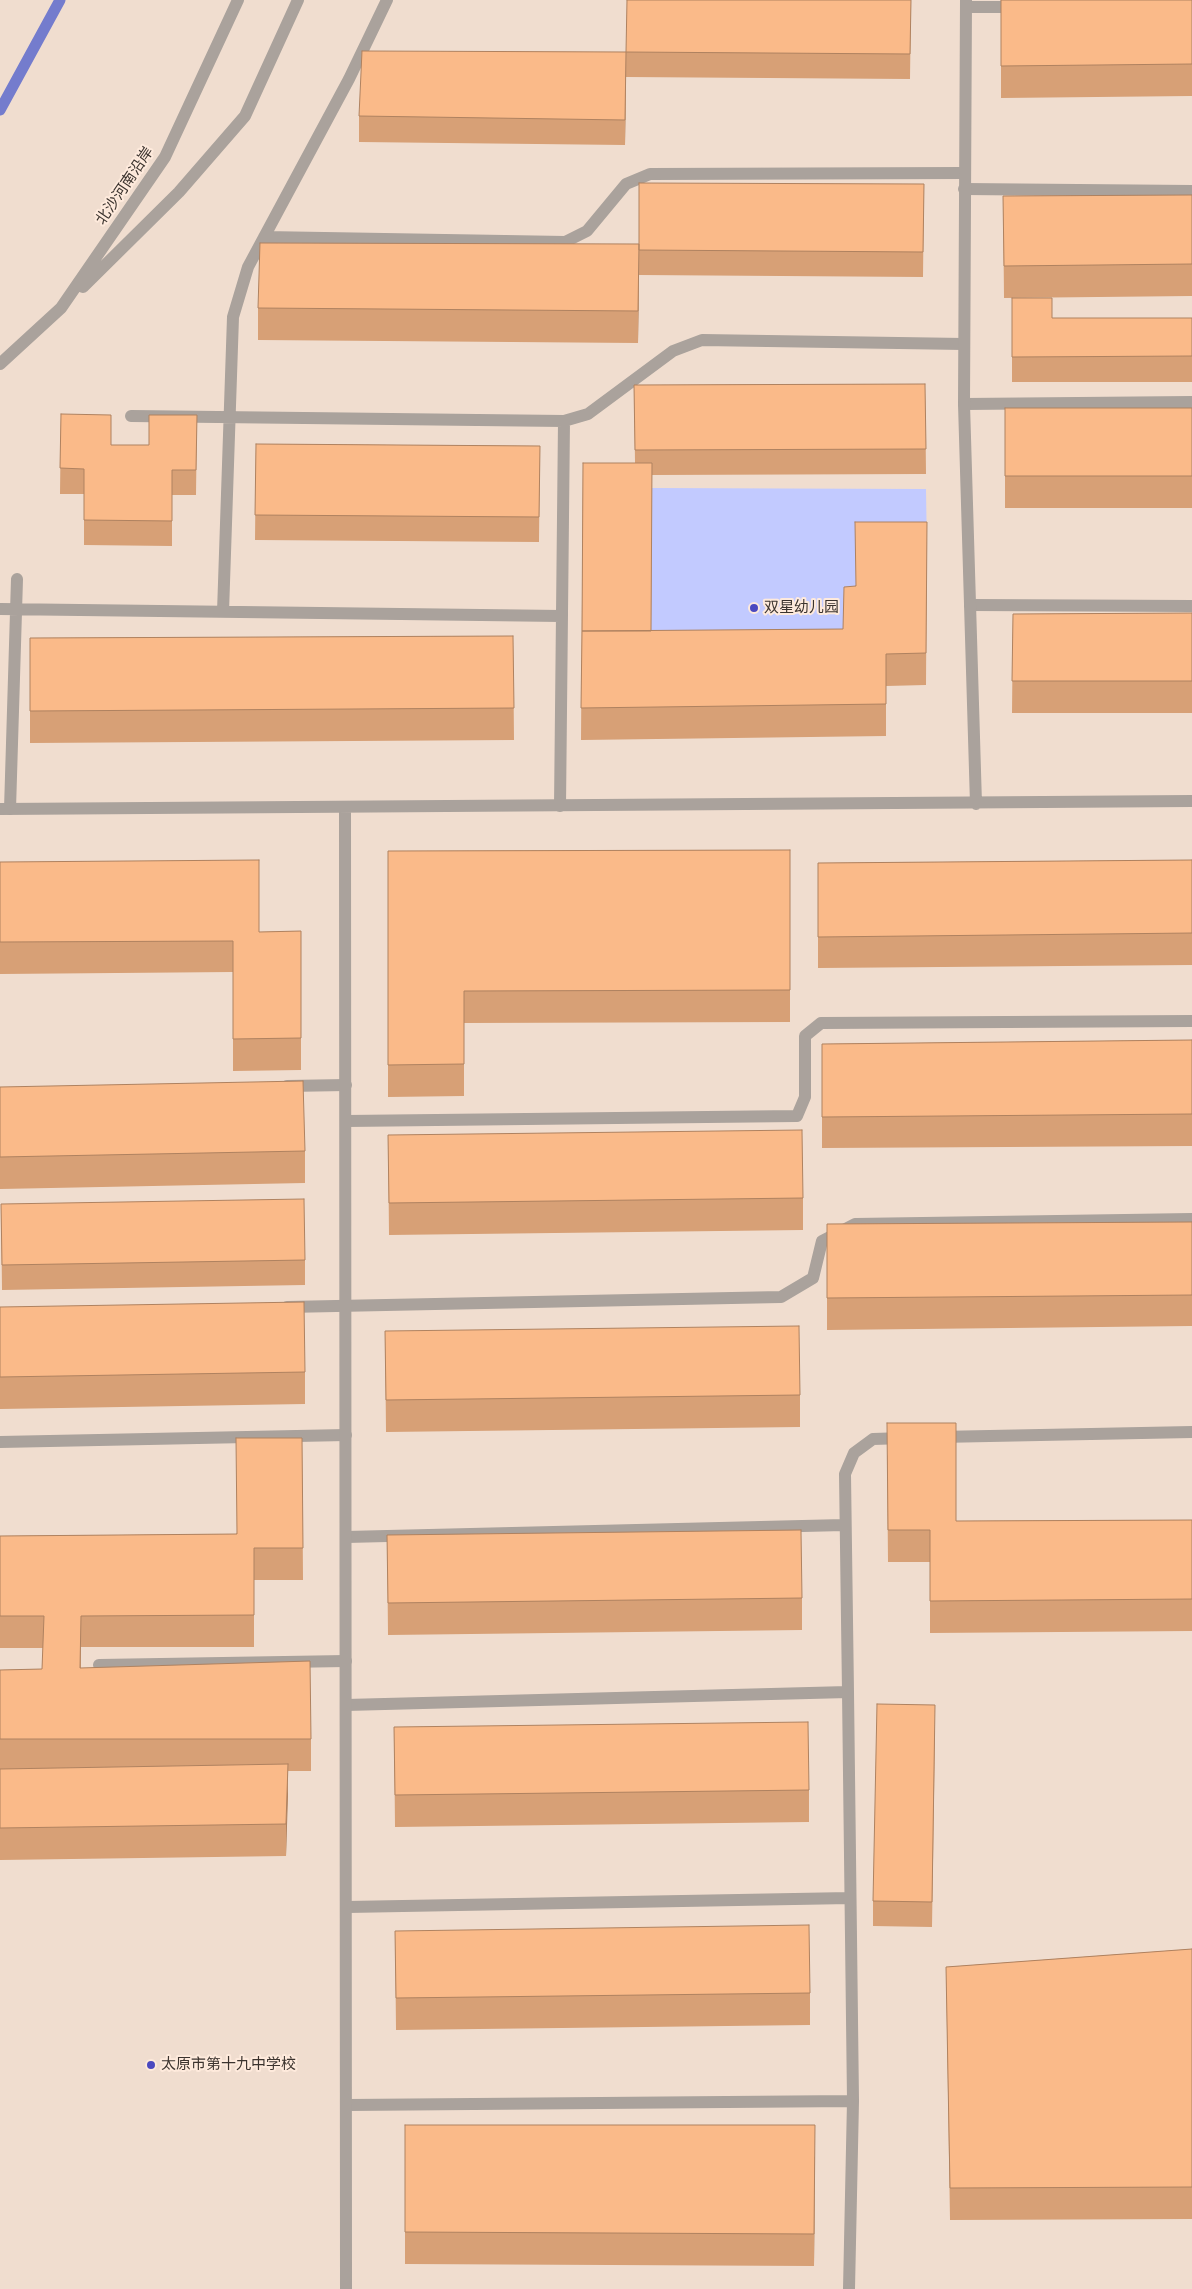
<!DOCTYPE html>
<html>
<head>
<meta charset="utf-8">
<style>
	body { margin:0 }
	canvas { display:block; background:#f0ddcf }
</style>
</head>
<body>
<canvas width="1192" height="2289"></canvas>
<script>
const ctx = document.querySelector('canvas').getContext('2d');
ctx.lineJoin = 'round';
function fill(path, color) {
  ctx.fillStyle = color;
  ctx.fill(path, 'evenodd');
}
function shape(rows) {
  const path = new Path2D();
  for (const r of rows) {
    path.moveTo(r[0], r[1]);
    for (let i = 2; i < r.length; i += 2) path.lineTo(r[i], r[i + 1]);
  }
  return path;
}
function trace(path, color, width, dash) {
  ctx.strokeStyle = color;
  ctx.lineWidth = width;
  ctx.lineCap = dash ? 'butt' : 'round';
  ctx.setLineDash(dash || []);
  ctx.stroke(path);
}
function label(font, color, halo, rows, align = 'center') {
  ctx.font = font + ' "Noto Sans","Noto Sans SC",sans-serif';
  ctx.lineWidth = 4;
  ctx.setLineDash([]);
  ctx.textBaseline = 'middle';
  ctx.strokeStyle = halo;
  ctx.fillStyle = color;
  for (const [text, x, y, turn = 0] of rows) {
    ctx.save();
    ctx.translate(x, y);
    ctx.rotate((+turn || 0) * Math.PI / 180);
    ctx.textAlign = isNaN(turn) ? turn : align;
    if (halo) ctx.strokeText(text, 0, 0);
    ctx.fillText(text, 0, 0);
    ctx.restore();
  }
}
fill(shape([
	[652,488,926,489,927,554,856,618,843,661,650,662]
]), '#c2caff');
trace(shape([
	[0,110,60,0]
]), '#747ccd', 11);
trace(shape([
	[966,7,1016,7],
	[964,189,1192,191],
	[264,237,565,242,587,231,626,184,650,174,964,173],
	[964,404,1192,402],
	[131,416,564,421,588,414,673,351,702,340,964,344],
	[970,605,1192,606],
	[0,609,561,616],
	[223,612,233,317,248,267,349,79,387,0],
	[560,806,564,421],
	[10,809,17,579],
	[287,1086,346,1085],
	[346,1121,797,1116,805,1097,805,1036,821,1023,1192,1021],
	[287,1307,781,1297,813,1278,822,1241,855,1224,1192,1219],
	[939,1437,1192,1432],
	[0,1442,346,1435],
	[346,1537,844,1525],
	[99,1665,346,1661],
	[848,1692,853,2101,849,2289],
	[346,1705,848,1692,845,1474,854,1453,873,1439,904,1438],
	[347,1907,850,1898],
	[347,2105,853,2101]
]), '#aaa29c', 12);
trace(shape([
	[966,0,964,404,976,804],
	[345,807,346,2289],
	[0,809,1192,801]
]), '#aaa29c', 12);
trace(shape([
	[83,287,179,192,245,116,298,0],
	[0,364,61,308,165,157,238,0]
]), '#aaa29c', 12);
fill(shape([
	[911,0,910,79,626,77,625,145,359,142,359,116,626,52],
	[1001,0,1192,0,1192,96,1001,98],
	[924,184,923,277,639,275,638,343,258,340,258,308,639,244],
	[1192,195,1192,296,1004,298,1003,196],
	[1012,298,1052,318,1192,318,1192,382,1012,382],
	[925,384,926,474,652,475,651,631,843,629,855,586,927,522,926,685,886,686,886,736,581,740,583,463,635,463,634,385],
	[1005,408,1192,408,1192,508,1005,508],
	[61,414,111,445,149,445,197,415,196,495,172,495,172,546,84,545,84,494,60,494],
	[256,444,540,446,539,542,255,540],
	[1192,613,1192,713,1012,713,1013,614],
	[513,636,514,740,30,743,30,638],
	[790,850,790,1022,464,1023,464,1096,388,1097,388,851],
	[1192,860,1192,965,818,968,818,863],
	[0,862,259,932,301,931,301,1070,233,1071,233,972,0,974],
	[1192,1040,1192,1146,822,1148,822,1044],
	[0,1087,305,1151,305,1183,0,1189],
	[388,1135,803,1198,803,1230,389,1235],
	[1,1204,305,1260,305,1285,2,1290],
	[1192,1222,1192,1326,827,1330,827,1224],
	[0,1307,305,1372,305,1404,0,1409],
	[385,1331,800,1395,800,1427,386,1432],
	[302,1438,303,1580,254,1580,254,1647,81,1647,81,1668,311,1739,311,1771,288,1771,286,1856,0,1860,0,1670,42,1669,43,1648,0,1648,0,1536,236,1534],
	[887,1455,956,1521,1192,1520,1192,1631,930,1633,930,1562,888,1562],
	[387,1535,802,1598,802,1630,388,1635],
	[394,1727,809,1790,809,1822,395,1827],
	[935,1730,932,1927,873,1926,873,1901],
	[395,1931,810,1993,810,2025,396,2030],
	[1192,1949,1192,2219,950,2220,946,1967],
	[405,2125,815,2157,814,2266,405,2264]
]), '#d7a076');
fill(shape([
	[626,52,626,77,625,145,625,120],
	[639,244,639,275,638,343,638,311],
	[288,1764,288,1796,286,1856,286,1824],
	[815,2125,815,2157,814,2266,814,2234]
]), '#af8260');
const building = shape([
	[627,0,911,0,910,54,626,52,627,0],
	[1001,0,1192,0,1192,64,1001,66,1001,0],
	[362,51,626,52,625,120,359,116,362,51],
	[639,183,924,184,923,252,639,250,639,183],
	[1192,195,1192,264,1004,266,1003,196,1192,195],
	[260,243,639,244,638,311,258,308,260,243],
	[1012,298,1052,298,1052,318,1192,318,1192,356,1012,357,1012,298],
	[925,384,926,449,635,450,634,385,925,384],
	[1005,408,1192,408,1192,476,1005,476,1005,408],
	[61,414,111,415,111,445,149,445,149,415,197,415,196,470,172,470,172,521,84,520,84,469,60,468,61,414],
	[256,444,540,446,539,517,255,515,256,444],
	[583,463,652,463,651,631,582,631,583,463],
	[855,522,927,522,926,653,886,654,886,704,581,708,582,631,843,629,844,587,856,586,855,522],
	[1192,613,1192,681,1012,681,1013,614,1192,613],
	[513,636,514,708,30,711,30,638,513,636],
	[790,850,790,990,464,991,464,1064,388,1065,388,851,790,850],
	[259,860,259,932,301,931,301,1038,233,1039,233,941,0,942,0,862,259,860],
	[1192,860,1192,933,818,937,818,863,1192,860],
	[1192,1040,1192,1114,822,1117,822,1044,1192,1040],
	[303,1081,305,1151,0,1157,0,1087,303,1081],
	[802,1130,803,1198,389,1203,388,1135,802,1130],
	[304,1199,305,1260,2,1265,1,1204,304,1199],
	[1192,1222,1192,1295,827,1298,827,1224,1192,1222],
	[304,1302,305,1372,0,1377,0,1307,304,1302],
	[799,1326,800,1395,386,1400,385,1331,799,1326],
	[887,1423,956,1423,956,1521,1192,1520,1192,1599,930,1601,930,1530,888,1530,887,1423],
	[236,1438,302,1438,303,1548,254,1548,254,1615,81,1616,80,1668,310,1661,311,1739,0,1739,0,1670,42,1669,44,1616,0,1616,0,1536,237,1534,236,1438],
	[801,1530,802,1598,388,1603,387,1535,801,1530],
	[877,1704,935,1705,932,1902,873,1901,877,1704],
	[808,1722,809,1790,395,1795,394,1727,808,1722],
	[288,1764,286,1824,0,1828,0,1769,288,1764],
	[809,1925,810,1993,396,1998,395,1931,809,1925],
	[1192,1949,1192,2187,950,2188,946,1967,1192,1949],
	[405,2125,815,2125,814,2234,405,2232,405,2125]
]);
fill(building, '#faba89');
trace(building, '#af8260', 1);
for (const [x, y, r, color] of [
	[754,608,5,"#4b49bf"],
	[151,2065,5,"#4b49bf"]
]) {
  const dot = new Path2D();
  dot.arc(x, y, r, 0, 2 * Math.PI);
  ctx.fillStyle = color;
  ctx.fill(dot);
  trace(dot, '#feeadc', 2);
}
label('15px', '#3b332e', '#feeadc', [
	["北沙河南沿岸",125,186,-56]
]);
label('15px', '#3b332e', '#feeadc', [
	["双星幼儿园",764,608],
	["太原市第十九中学校",161,2065]
], 'left');
</script>
</body>
</html>
